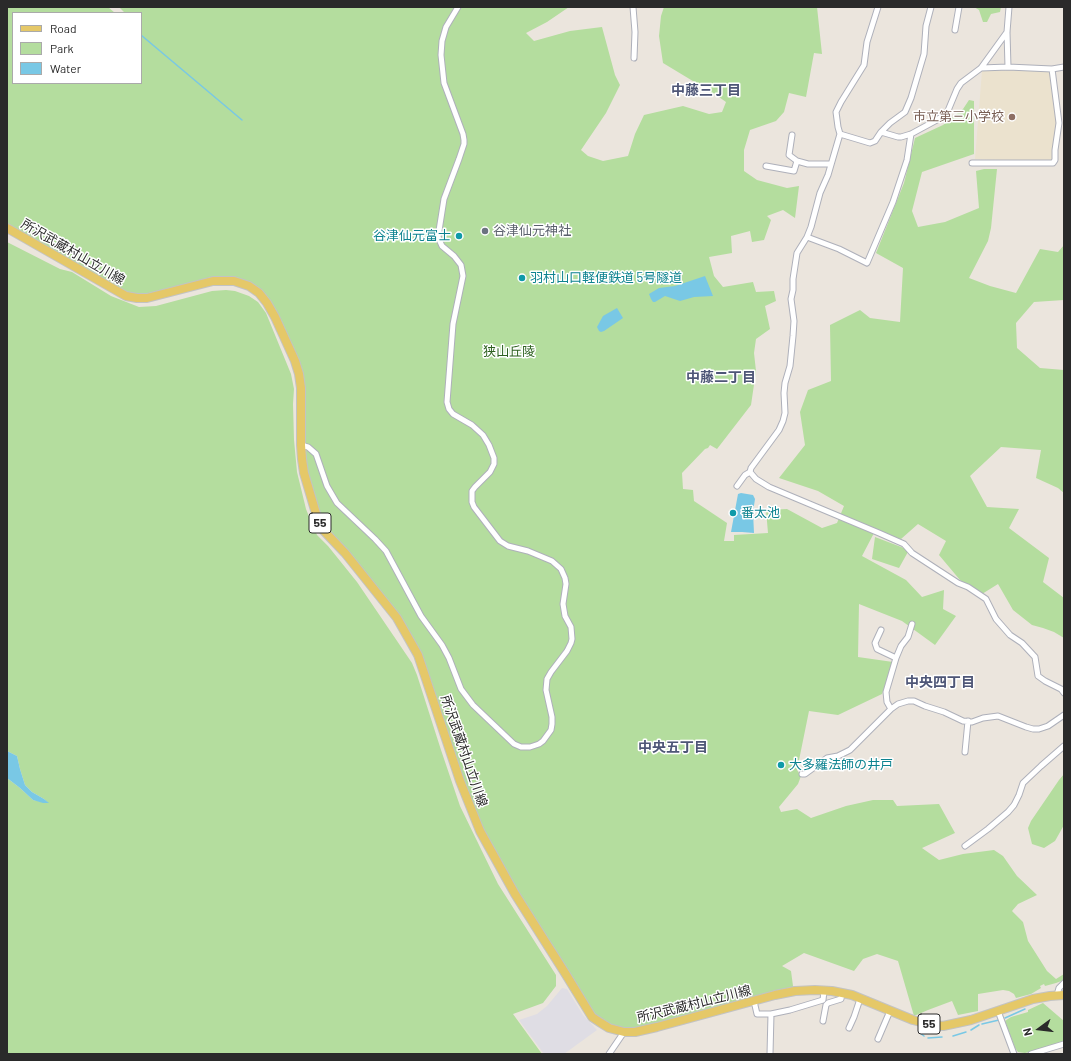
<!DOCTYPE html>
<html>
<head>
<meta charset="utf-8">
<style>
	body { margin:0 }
	#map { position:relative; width:1071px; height:1061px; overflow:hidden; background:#ebe5dd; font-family:Barlow,sans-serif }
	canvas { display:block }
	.frame { position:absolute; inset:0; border:8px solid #2a2a2a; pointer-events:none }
	.legend { position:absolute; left:12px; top:12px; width:130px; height:72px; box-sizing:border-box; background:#fff; border:1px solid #aaa; margin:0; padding:5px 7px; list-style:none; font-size:12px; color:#2a2a2a }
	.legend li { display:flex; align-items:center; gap:8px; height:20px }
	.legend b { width:20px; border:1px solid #aaa }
	.north { position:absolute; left:1019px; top:1009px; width:40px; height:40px; -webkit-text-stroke:3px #fff; paint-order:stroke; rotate:255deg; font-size:11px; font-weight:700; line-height:16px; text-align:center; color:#2a2a2a }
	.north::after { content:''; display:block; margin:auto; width:14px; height:18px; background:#2a2a2a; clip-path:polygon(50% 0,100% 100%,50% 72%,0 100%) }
</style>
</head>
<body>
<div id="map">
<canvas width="1071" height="1061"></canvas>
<div class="frame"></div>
<ul class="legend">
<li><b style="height:5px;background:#e5c868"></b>Road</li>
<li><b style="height:11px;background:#b4dd9e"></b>Park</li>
<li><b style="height:11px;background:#79c8e5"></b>Water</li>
</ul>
<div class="north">N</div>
</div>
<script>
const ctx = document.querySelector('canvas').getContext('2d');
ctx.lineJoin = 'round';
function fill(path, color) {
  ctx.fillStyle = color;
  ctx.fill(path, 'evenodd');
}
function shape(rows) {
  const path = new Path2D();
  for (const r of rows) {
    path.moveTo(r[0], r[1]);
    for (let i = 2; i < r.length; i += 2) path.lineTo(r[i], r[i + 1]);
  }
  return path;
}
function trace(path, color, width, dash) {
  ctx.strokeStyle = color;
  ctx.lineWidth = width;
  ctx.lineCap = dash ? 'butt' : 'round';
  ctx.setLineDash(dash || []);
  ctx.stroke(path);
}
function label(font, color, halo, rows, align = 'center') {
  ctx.font = font + ' Barlow,"Noto Sans JP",sans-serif';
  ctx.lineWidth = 3;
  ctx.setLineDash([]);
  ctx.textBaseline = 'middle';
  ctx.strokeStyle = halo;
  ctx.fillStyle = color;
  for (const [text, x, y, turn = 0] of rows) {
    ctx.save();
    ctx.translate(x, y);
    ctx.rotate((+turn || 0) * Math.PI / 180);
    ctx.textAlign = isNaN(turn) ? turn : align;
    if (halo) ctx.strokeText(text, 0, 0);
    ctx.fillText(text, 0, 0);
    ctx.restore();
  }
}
fill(shape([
	[562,988,567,989,583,1015,597,1030,564,1054,544,1054,519,1020,537,1014,547,1006]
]), '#dfdde4');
fill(shape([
	[1008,70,1051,72,1058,124,1053,162,975,159,982,71]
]), '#ebe2ce');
fill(shape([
	[7,7,108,7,115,13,13,13,13,83,141,83,141,13,125,13,119,7,569,7,547,22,526,33,534,41,570,31,602,27,615,75,620,85,606,113,581,150,588,156,603,161,628,156,635,134,644,115,683,106,709,114,722,112,726,102,716,95,663,63,659,36,661,16,664,7,817,7,822,54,814,53,806,97,789,93,784,112,776,121,750,130,744,150,744,171,757,180,787,188,799,186,795,218,783,210,767,216,771,220,764,240,752,242,750,231,731,236,732,253,709,257,714,276,723,287,753,282,756,292,774,291,776,301,765,306,770,329,756,339,754,353,756,371,751,405,717,449,710,445,708,448,705,449,682,473,683,489,693,490,694,501,727,523,724,541,734,541,734,535,768,533,766,510,787,509,822,528,837,523,844,506,818,491,779,478,805,445,800,412,808,390,831,381,830,325,860,310,870,318,900,322,903,268,876,253,904,183,915,138,943,125,963,109,969,100,974,101,974,154,922,172,912,211,918,227,945,222,979,208,976,171,984,169,997,169,991,228,988,241,969,278,990,286,1016,293,1040,249,1058,252,1064,245,1064,300,1034,302,1016,323,1017,348,1040,368,1064,370,1064,493,1058,488,1036,478,1041,450,1001,447,970,476,987,507,1019,509,1009,528,1049,558,1043,582,1064,598,1064,638,1054,632,1043,628,1032,625,1013,610,998,584,982,594,960,580,939,555,946,541,918,524,901,539,874,533,862,556,906,580,922,597,944,590,943,609,956,616,935,645,902,621,859,604,858,657,893,662,882,694,838,715,809,711,797,770,801,776,798,784,779,807,781,812,797,809,811,818,846,806,873,800,893,800,897,806,939,804,955,833,922,848,939,860,963,854,994,850,1003,856,1017,876,1037,895,1018,904,1012,911,1023,922,1028,941,1047,971,1056,979,1064,974,1064,980,1056,983,1045,986,1044,984,1040,986,1041,988,1031,994,1016,998,1014,994,1009,991,1003,990,978,994,978,1011,958,1015,952,1001,928,1010,914,1016,898,961,877,954,863,959,854,971,804,953,782,966,791,971,793,986,795,991,624,1032,592,1017,480,831,418,655,397,618,324,531,304,473,299,373,259,293,234,281,137,298,7,228],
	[974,7,1001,7,1000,12,991,14,987,22,983,22,979,10],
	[7,242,60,269,72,272,111,296,139,307,156,306,212,291,226,290,235,291,249,296,258,302,266,313,291,374,294,389,293,404,294,440,297,472,306,509,312,524,317,535,328,546,357,582,412,663,417,675,441,750,460,806,498,884,556,975,556,986,543,1003,513,1014,542,1054,7,1054,7,778,20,788,33,800,48,803,44,799,32,792,25,785,20,769,17,756,7,751],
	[875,537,909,550,899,568,872,559],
	[1064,774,1064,825,1055,841,1044,848,1032,844,1028,828,1031,821,1059,780],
	[1043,1003,1064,1021,1064,1042,1025,1053,1018,1052,1015,1048,1005,1021,1011,1017,1028,1012,1028,1010]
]), '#b4dd9e');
fill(shape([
	[705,276,713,296,694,297,680,301,665,296,655,302,653,302,651,299,649,294,659,288,675,286],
	[617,308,623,318,604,331,601,332,599,331,597,327,603,316],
	[741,493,753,495,755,499,753,512,754,533,742,532,731,532,738,494],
	[7,751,17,756,20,769,25,785,32,792,44,799,49,803,43,803,33,800,20,788,7,778]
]), '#79c8e5');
trace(shape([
	[141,35,242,120],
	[1005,1018,1025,1009],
	[982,1024,999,1020],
	[971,1030,979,1025],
	[920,1033,924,1036],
	[953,1036,966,1032],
	[928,1038,942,1037]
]), '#79c8e5', 1.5);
const street = shape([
	[633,7,635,32,634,58],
	[955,30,959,7],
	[1008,67,1007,32,1009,7],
	[1052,69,1064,67],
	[881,132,898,137,901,137,911,134,935,121,947,113,957,89,961,83,981,68,1007,32],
	[840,134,870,143,875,141,881,132,890,123,905,112,911,98,924,54,926,26,931,7],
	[792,135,789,155,797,161,808,164,831,164],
	[972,163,1053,163,1055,160,1055,150,1059,123,1052,69,1008,67,981,68],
	[766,166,794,171,797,161],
	[807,237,839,249,867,263,893,202,907,160,911,134],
	[301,445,308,447,316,454,327,486,337,503,375,539,386,551,421,616,442,645,449,658,461,689,473,705,514,744,521,747,530,747,539,744,543,741,551,730,552,724,552,717,546,690,547,679,551,672,567,651,571,643,572,639,571,627,565,616,563,604,566,584,565,578,561,569,552,561,528,551,508,546,500,541,474,507,472,502,472,491,475,487,490,472,494,464,494,458,489,445,483,435,472,425,453,414,449,409,447,402,453,324,463,276,461,265,454,256,442,246,438,237,444,199,459,159,464,144,464,140,463,134,444,83,441,55,442,41,446,27,458,7],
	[750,472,756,479,769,487,879,533,904,544,912,553,958,583,968,587,986,599,996,619,1010,635,1022,643,1035,657,1038,676,1045,681,1061,689,1064,693],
	[737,486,745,475,750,472,751,468,779,430,783,421,785,413,784,393,785,383,790,366,793,336,794,321,791,299,793,290,793,279,797,253,807,237,811,227,820,193,828,175,840,134,838,127,836,112,841,102,864,65,867,42,878,7],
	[881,630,875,643,877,649,896,658],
	[891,709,887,702,886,692,896,658,901,646,908,637,912,624],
	[965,752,968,721],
	[802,774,805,774,827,758,838,756,850,750,891,709,898,704,908,701,914,701,925,706,944,712,963,721,972,722,983,718,998,716,1026,727,1033,729,1039,729,1048,726,1064,715],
	[965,846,988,829,1008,812,1014,805,1019,795,1023,783,1041,766,1064,746],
	[1057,995,1059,988,1064,983],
	[754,1001,757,1014,771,1014],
	[998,1011,1014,1054],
	[823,1021,826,1005,828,1003,841,999,842,993],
	[849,1028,854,1017,860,999],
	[878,1039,890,1011],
	[609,1054,624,1032],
	[770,1054,771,1014,790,1010,823,1000,824,991],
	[1031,1054,1064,1044]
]);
const primary = shape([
	[7,228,126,296,137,298,147,298,213,281,234,281,249,286,259,293,267,303,275,317,295,361,299,374,301,388,301,445,302,459,304,473,317,517,324,531,345,553,397,618,418,655,460,781,480,831,515,894,565,973,592,1017,601,1023,609,1028,624,1032,635,1032,657,1027,775,995,795,991,815,990,832,991,852,995,913,1020,928,1024,943,1026,971,1020,1033,999,1050,996,1064,995]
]);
trace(street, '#aeb0ba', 7);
trace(primary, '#c3c3c3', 10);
trace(street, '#fff', 5);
trace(primary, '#e5c868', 8);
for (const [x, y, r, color] of [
	[1012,117,4,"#8d6e63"],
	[485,231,4,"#6b7280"],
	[459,236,4,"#0f9aa8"],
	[522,278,4,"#0f9aa8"],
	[733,513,4,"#0f9aa8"],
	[781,765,4,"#0f9aa8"]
]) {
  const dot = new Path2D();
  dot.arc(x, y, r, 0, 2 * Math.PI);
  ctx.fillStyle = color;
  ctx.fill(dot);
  trace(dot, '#fff', 1.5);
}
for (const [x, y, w] of [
	[320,523,22],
	[929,1024,22]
]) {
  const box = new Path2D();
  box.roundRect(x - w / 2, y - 10, w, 20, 3);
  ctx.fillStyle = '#fff';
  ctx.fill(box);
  trace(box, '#2a2a2a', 1);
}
label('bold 12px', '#2a2a2a', null, [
	["55",320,523],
	["55",929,1024]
]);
label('13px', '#785e54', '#fff', [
	["市立第三小学校",1004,117]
], 'right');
label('13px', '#5b616d', '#fff', [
	["谷津仙元神社",493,231]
], 'left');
label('13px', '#0d838f', '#fff', [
	["谷津仙元富士",451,236,"right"],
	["羽村山口軽便鉄道 5号隧道",530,278],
	["番太池",741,513],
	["大多羅法師の井戸",789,765]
], 'left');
label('13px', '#2a2a2a', '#fff', [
	["所沢武蔵村山立川線",73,252,30],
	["所沢武蔵村山立川線",464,751,71],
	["所沢武蔵村山立川線",694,1004,-14]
]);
label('13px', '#2e6120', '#fff', [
	["狭山丘陵",509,352]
]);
label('bold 14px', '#4e5677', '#fff', [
	["中藤三丁目",706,90],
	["中藤二丁目",721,377],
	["中央四丁目",940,682],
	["中央五丁目",673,747]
]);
</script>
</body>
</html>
